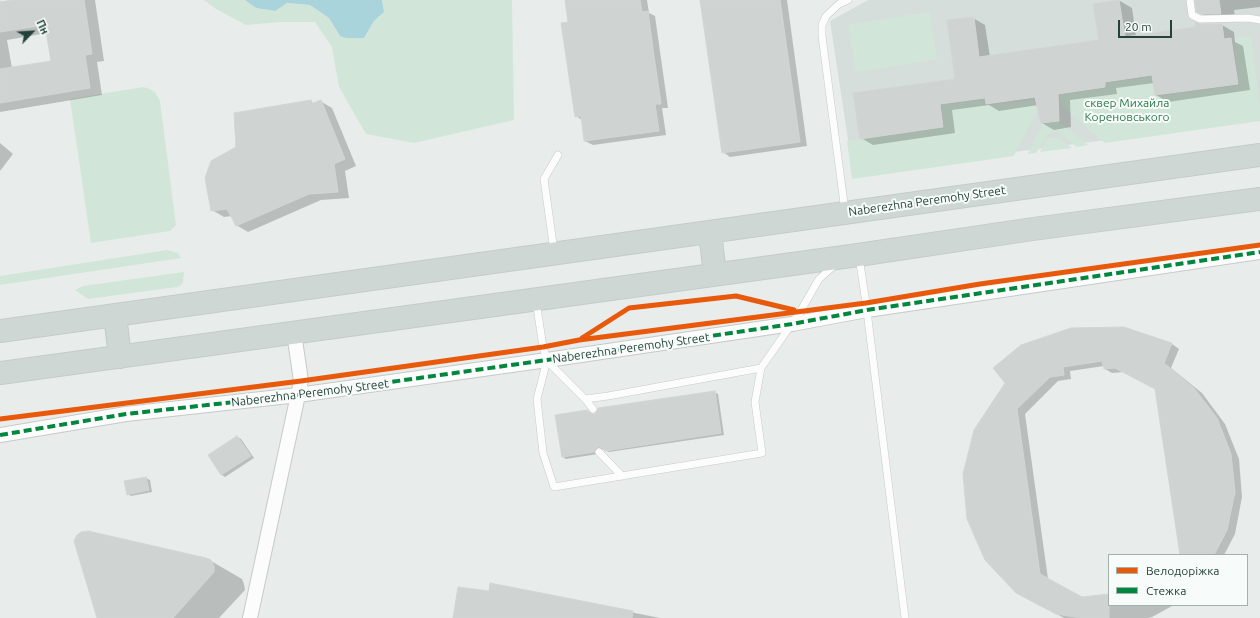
<!DOCTYPE html>
<html>
<head>
<meta charset="utf-8">
<style>
	body { margin:0 }
	#map { position:relative; width:1260px; height:618px; overflow:hidden; background:#e8edeb; font-family:Ubuntu,sans-serif }
	canvas { display:block }
	.legend { position:absolute; left:1108px; top:554px; width:140px; height:52px; box-sizing:border-box; background:#f7fbf9; border:1px solid #a3b1ad; margin:0; padding:5px 7px; list-style:none; font-size:12px; color:#24423a }
	.legend li { display:flex; align-items:center; gap:8px; height:20px }
	.legend b { width:20px; border:1px solid #a3b1ad }
	.north { position:absolute; left:12px; top:12px; width:40px; height:40px; -webkit-text-stroke:3px #f7fbf9; paint-order:stroke; rotate:65deg; font-size:11px; font-weight:700; line-height:16px; text-align:center; color:#24423a }
	.north::after { content:''; display:block; margin:auto; width:14px; height:18px; background:#24423a; clip-path:polygon(50% 0,100% 100%,50% 72%,0 100%) }
	.scale { position:absolute; left:1118px; top:20px; width:54px; height:18px; box-sizing:border-box; border:2px solid #24423a; border-top:0; padding-left:5px; font-size:12px; line-height:14px; white-space:nowrap; color:#24423a; -webkit-text-stroke:3px #f7fbf9; paint-order:stroke }
</style>
</head>
<body>
<div id="map">
<canvas width="1260" height="618"></canvas>
<ul class="legend">
<li><b style="height:5px;background:#e8590c"></b>Велодоріжка</li>
<li><b style="height:5px;background:#00873e"></b>Стежка</li>
</ul>
<div class="north">Пн</div>
<div class="scale">20 m</div>
</div>
<script>
const ctx = document.querySelector('canvas').getContext('2d');
ctx.lineJoin = 'round';
function fill(path, color) {
  ctx.fillStyle = color;
  ctx.fill(path, 'evenodd');
}
function shape(rows) {
  const path = new Path2D();
  for (const r of rows) {
    path.moveTo(r[0], r[1]);
    for (let i = 2; i < r.length; i += 2) path.lineTo(r[i], r[i + 1]);
  }
  return path;
}
function trace(path, color, width, dash) {
  ctx.strokeStyle = color;
  ctx.lineWidth = width;
  ctx.lineCap = dash ? 'butt' : 'round';
  ctx.setLineDash(dash || []);
  ctx.stroke(path);
}
function label(font, color, halo, rows, align = 'center') {
  ctx.font = font + ' Ubuntu,sans-serif';
  ctx.lineWidth = 4;
  ctx.setLineDash([]);
  ctx.textBaseline = 'middle';
  ctx.strokeStyle = halo;
  ctx.fillStyle = color;
  for (const [text, x, y, turn = 0] of rows) {
    ctx.save();
    ctx.translate(x, y);
    ctx.rotate((+turn || 0) * Math.PI / 180);
    ctx.textAlign = isNaN(turn) ? turn : align;
    if (halo) ctx.strokeText(text, 0, 0);
    ctx.fillText(text, 0, 0);
    ctx.restore();
  }
}
fill(shape([
	[868,0,1260,0,1260,120,853,173,830,21]
]), '#d6dedb');
fill(shape([
	[204,0,245,0,256,8,274,11,287,3,310,5,329,18,340,36,364,38,374,21,384,12,382,0,512,0,514,120,414,143,366,134,339,87,332,47,315,22,280,22,246,25,216,9],
	[929,12,937,59,856,72,848,25],
	[1251,36,1260,107,1260,121,1105,143,1062,106,1060,95,1107,88,1106,83,1151,77,1154,97,1239,85,1233,38],
	[143,87,150,89,155,92,160,101,176,225,170,231,91,243,70,99],
	[983,100,984,106,1034,100,1036,112,1014,156,852,179,847,141,944,128,942,105],
	[1058,121,1088,145,1077,147,1058,132,1047,134,1036,153,1028,154,1043,123],
	[1058,137,1072,148,1040,152,1048,138],
	[167,250,178,253,181,258,0,285,0,276],
	[184,272,183,282,181,285,177,287,88,299,75,290,83,286]
]), '#d1e6d8');
fill(shape([
	[245,0,382,0,384,12,374,21,364,38,346,38,340,36,329,18,310,5,287,3,275,11,256,8]
]), '#a9d4db');
fill(shape([
	[0,0,1,3,20,0,95,0,104,61,97,62,102,95,0,112],
	[47,33,52,62,12,68,7,40],
	[566,0,647,0,649,13,655,16,668,108,662,108,666,135,593,145,585,141,582,120,576,116,569,23],
	[702,0,787,0,807,146,730,157,723,152],
	[1196,0,1260,0,1260,7,1234,10,1236,22,1213,20,1198,11],
	[1120,1,1132,8,1136,36,1197,28,1200,25,1222,25,1234,32,1235,42,1243,46,1250,90,1168,102,1156,95,1154,83,1116,88,1117,94,1070,100,1071,127,1054,130,1042,123,1038,105,999,111,989,105,952,110,955,133,873,145,861,138,957,80,973,18,985,25,990,57,1100,41,1094,5],
	[311,101,314,104,320,101,332,108,356,166,345,171,349,198,321,200,248,232,236,225,232,216,224,217,212,210,237,148],
	[0,143,13,154,0,171],
	[1124,328,1172,344,1179,349,1171,368,1202,393,1225,424,1239,459,1242,497,1235,534,1224,555,1181,555,1156,389,1124,372,1112,373,1105,369,1104,366,1070,371,1071,379,1058,381,1025,414,1048,579,1082,598,1109,595,1109,605,1174,605,1152,617,1148,618,1064,618,1025,597,1007,383],
	[714,392,718,394,724,435,609,452,602,449,599,451,598,454,566,459,563,457,593,415],
	[237,437,241,439,254,458,225,477,222,475,209,456],
	[146,478,150,480,152,492,131,496,127,494],
	[211,561,242,579,244,584,245,590,219,618,98,618],
	[491,584,660,618,454,618,490,592]
]), '#0003');
const building = shape([
	[13,0,84,0,92,54,85,55,90,88,0,103,0,69,51,61,45,25,0,32,0,2,13,0],
	[565,0,640,0,642,12,648,11,653,49,661,104,655,104,659,131,584,141,581,116,575,117,561,23,568,22,565,0],
	[700,0,780,0,800,142,722,153,700,0],
	[1119,0,1125,37,1196,27,1195,22,1200,24,1222,24,1224,39,1231,38,1238,84,1155,95,1152,75,1105,82,1105,87,1058,94,1059,121,1041,123,1035,97,986,104,985,98,940,104,943,127,860,139,853,93,955,79,947,20,974,17,979,57,1099,40,1093,4,1119,0],
	[1195,0,1219,0,1221,14,1201,14,1197,12,1195,0],
	[311,100,311,104,321,100,345,159,334,164,338,192,309,194,236,226,227,209,211,211,205,178,211,161,236,147,234,113,311,100],
	[1124,327,1172,343,1164,363,1194,388,1217,418,1231,454,1235,492,1227,530,1214,555,1180,555,1155,389,1115,368,1104,369,1102,361,1063,367,1064,375,1050,377,1017,409,1040,574,1082,597,1109,594,1109,618,1082,618,1056,614,1016,593,985,560,967,519,963,474,974,430,1005,383,993,368,1021,345,1071,328,1124,327],
	[715,391,721,433,605,451,601,447,598,447,595,449,594,452,562,457,555,415,587,410,591,413,593,414,596,413,598,408,715,391],
	[237,436,251,456,221,475,208,455,237,436],
	[146,477,149,490,127,495,124,481,146,477],
	[88,531,206,558,211,560,214,566,214,572,173,618,97,618,74,541,77,535,81,532,88,531],
	[490,583,633,611,632,618,453,618,458,587,489,591,490,583]
]);
fill(building, '#cfd4d2');
trace(building, '#d1d6d4', 1);
const lane = shape([
	[1190,0,1192,15,1200,19,1248,18,1260,20],
	[845,211,822,36,822,25,826,16,839,4,848,0],
	[554,251,544,179,558,155],
	[859,257,866,303,905,618],
	[536,301,543,347,547,360,537,399,543,453,554,487,762,453,755,402,761,368,800,312,819,279,836,264],
	[547,361,585,399,593,409],
	[585,399,608,396,761,368],
	[599,452,622,476]
]);
const street = shape([
	[0,435,126,414,298,395,547,360,792,324,867,310,982,293,1260,252],
	[250,618,301,381,294,333]
]);
const primary = shape([
	[710,232,715,274],
	[115,315,120,357],
	[0,331,1260,155],
	[0,373,858,255,1033,229,1260,199]
]);
trace(lane, '#c5cac8', 8);
trace(street, '#c5cac8', 16);
trace(primary, '#c3ccc9', 24);
trace(lane, '#fcfcfc', 7);
trace(street, '#fcfcfc', 14);
trace(primary, '#cfd7d5', 22);
trace(shape([
	[0,435,126,414,298,395,547,360,792,324,867,310,982,293,1260,252]
]), '#00873e', 4, [8, 4]);
trace(shape([
	[582,338,629,308,736,296,794,310],
	[0,419,301,381,543,347,579,340,866,303,980,284,1260,245]
]), '#e8590c', 5);
label('12px', '#2d7a4b', '#f7fbf9', [
	["сквер Михайла",1127,103],
	["Кореновського",1127,117]
]);
label('12px', '#24423a', '#f7fbf9', [
	["Naberezhna Peremohy Street",927,201,-8],
	["Naberezhna Peremohy Street",631,348,-8],
	["Naberezhna Peremohy Street",310,393,-7]
]);
</script>
</body>
</html>
